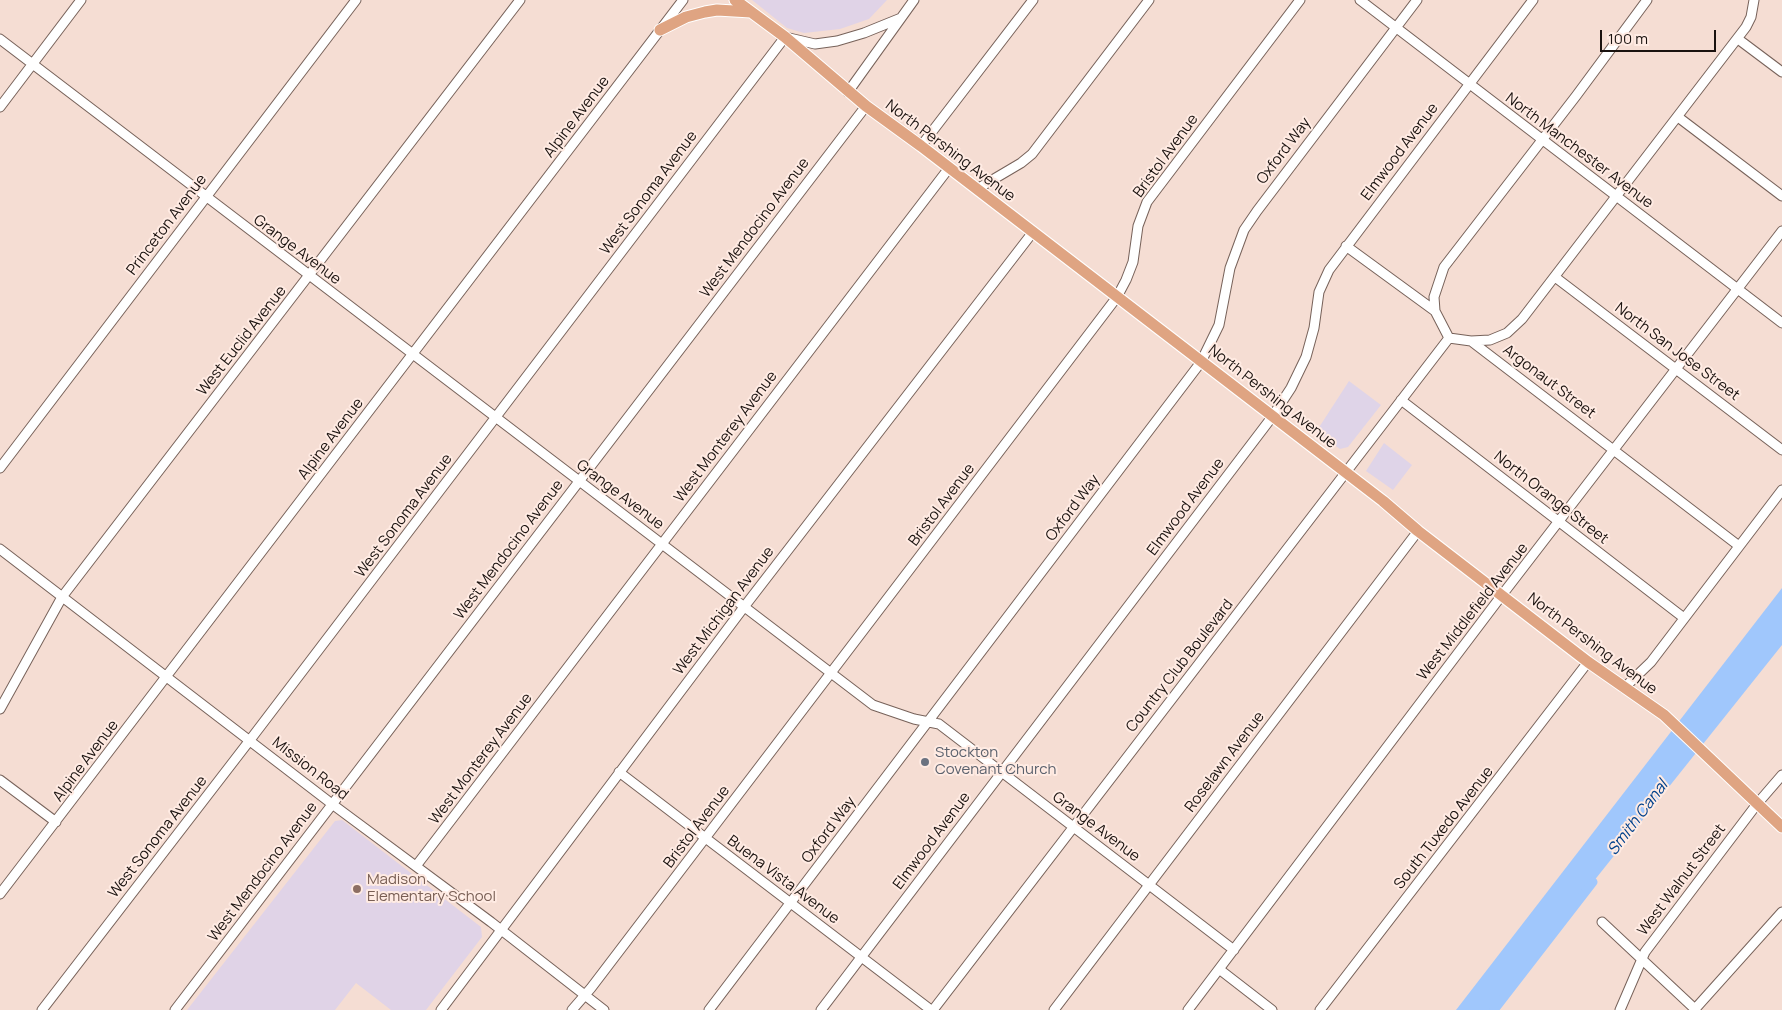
<!DOCTYPE html>
<html>
<head>
<meta charset="utf-8">
<style>
	body { margin:0 }
	#map { position:relative; width:1782px; height:1010px; overflow:hidden; background:#f5ddd3; font-family:Manrope,sans-serif }
	canvas { display:block }
	.scale { position:absolute; left:1600px; top:30px; width:116px; height:22px; box-sizing:border-box; border:2px solid #1a120f; border-top:0; padding-left:6px; font-size:15px; line-height:18px; white-space:nowrap; color:#1a120f; -webkit-text-stroke:4px #ffebe3; paint-order:stroke }
</style>
</head>
<body>
<div id="map">
<canvas width="1782" height="1010"></canvas>
<div class="scale">100 m</div>
</div>
<script>
const ctx = document.querySelector('canvas').getContext('2d');
ctx.lineJoin = 'round';
function fill(path, color) {
  ctx.fillStyle = color;
  ctx.fill(path, 'evenodd');
}
function shape(rows) {
  const path = new Path2D();
  for (const r of rows) {
    path.moveTo(r[0], r[1]);
    for (let i = 2; i < r.length; i += 2) path.lineTo(r[i], r[i + 1]);
  }
  return path;
}
function trace(path, color, width, dash) {
  ctx.strokeStyle = color;
  ctx.lineWidth = width;
  ctx.lineCap = dash ? 'butt' : 'round';
  ctx.setLineDash(dash || []);
  ctx.stroke(path);
}
function label(font, color, halo, rows, align = 'center') {
  ctx.font = font + ' Manrope,sans-serif';
  ctx.lineWidth = 4;
  ctx.setLineDash([]);
  ctx.textBaseline = 'middle';
  ctx.strokeStyle = halo;
  ctx.fillStyle = color;
  for (const [text, x, y, turn = 0] of rows) {
    ctx.save();
    ctx.translate(x, y);
    ctx.rotate((+turn || 0) * Math.PI / 180);
    ctx.textAlign = isNaN(turn) ? turn : align;
    if (halo) ctx.strokeText(text, 0, 0);
    ctx.fillText(text, 0, 0);
    ctx.restore();
  }
}
fill(shape([
	[1349,381,1381,405,1348,447,1340,449,1316,432],
	[1384,443,1412,465,1393,490,1366,471]
]), '#dfd4e8');
fill(shape([
	[752,0,887,0,869,19,840,29,804,33,787,28],
	[342,820,481,927,482,937,426,1010,391,1010,356,983,335,1010,187,1010,335,821]
]), '#e0d3e7');
fill(shape([
	[1782,588,1782,645,1491,1010,1456,1010]
]), '#a0c7fc');
trace(shape([
	[1494,1010,1593,882]
]), '#a0c7fc', 9);
const minor = shape([
	[1360,0,1782,323],
	[0,39,873,705,914,719,939,724,1234,950],
	[1738,39,1782,72],
	[848,92,914,0],
	[0,107,81,0],
	[1678,117,1782,196],
	[921,146,1033,0],
	[977,189,1021,163,1032,154,1149,0],
	[1346,246,1435,311,1449,338,1471,341,1739,546],
	[1555,277,1782,450],
	[1435,311,1434,297,1444,267,1576,96,1647,0],
	[1471,341,1490,340,1507,333,1522,319,1746,27,1751,17,1754,0],
	[1401,400,1684,618],
	[0,468,356,0],
	[0,549,332,804,491,922,604,1010],
	[1624,688,1651,662,1782,490],
	[0,709,62,597,520,0],
	[619,772,931,1010],
	[0,780,56,822],
	[416,866,949,168],
	[0,894,683,0],
	[1602,922,1696,1010],
	[1219,969,1272,1010],
	[1695,1009,1782,912],
	[42,1010,250,740,785,37,815,44,837,41,864,33,901,18],
	[175,1010,866,106],
	[441,1010,744,607,1033,232],
	[572,1010,591,988,1117,297,1126,280,1133,262,1138,226,1147,202,1300,0],
	[709,1010,1201,362,1219,325,1230,268,1244,230,1257,211,1417,0],
	[821,1010,1272,417,1291,388,1306,357,1314,328,1319,292,1329,270,1533,0],
	[933,1010,1449,338],
	[1054,1010,1418,531],
	[1188,1010,1502,595,1782,231],
	[1320,1010,1588,662],
	[1620,1010,1645,952,1757,804,1782,775]
]);
const major = shape([
	[735,0,785,37,866,106,921,146,1383,501,1418,531,1588,662,1664,715,1782,827],
	[660,30,686,17,705,12,717,10,751,12]
]);
trace(minor, '#77625a', 11);
trace(major, '#fff', 13);
trace(minor, '#fff', 9);
trace(major, '#dfa482', 11);
for (const [x, y, r, color] of [
	[925,762,5,"#6b7280"],
	[357,889,5,"#8d6e63"]
]) {
  const dot = new Path2D();
  dot.arc(x, y, r, 0, 2 * Math.PI);
  ctx.fillStyle = color;
  ctx.fill(dot);
  trace(dot, '#ffebe3', 2);
}
label('15px', '#1a120f', '#ffebe3', [
	["Alpine Avenue",577,117,-53],
	["North Pershing Avenue",950,151,37],
	["Oxford Way",1284,151,-53],
	["North Manchester Avenue",1579,151,37],
	["Elmwood Avenue",1400,152,-53],
	["Bristol Avenue",1166,156,-54],
	["West Sonoma Avenue",649,193,-53],
	["Princeton Avenue",167,225,-53],
	["West Mendocino Avenue",755,228,-53],
	["Grange Avenue",297,250,37],
	["West Euclid Avenue",242,341,-52],
	["North San Jose Street",1677,352,37],
	["Argonaut Street",1549,382,37],
	["North Pershing Avenue",1272,397,38],
	["West Monterey Avenue",726,437,-53],
	["Alpine Avenue",331,439,-53],
	["Grange Avenue",620,495,37],
	["North Orange Street",1551,498,38],
	["Bristol Avenue",942,505,-53],
	["Elmwood Avenue",1186,507,-53],
	["Oxford Way",1073,508,-53],
	["West Sonoma Avenue",404,516,-53],
	["West Mendocino Avenue",509,550,-53],
	["West Michigan Avenue",724,611,-53],
	["West Middlefield Avenue",1473,612,-52],
	["North Pershing Avenue",1592,644,37],
	["Country Club Boulevard",1180,666,-52],
	["West Monterey Avenue",481,759,-53],
	["Alpine Avenue",86,761,-53],
	["Roselawn Avenue",1225,762,-53],
	["Mission Road",310,769,38],
	["Bristol Avenue",697,827,-53],
	["Grange Avenue",1096,827,37],
	["South Tuxedo Avenue",1444,828,-52],
	["Oxford Way",829,830,-53],
	["West Sonoma Avenue",158,837,-52],
	["Elmwood Avenue",932,841,-53],
	["West Mendocino Avenue",263,872,-53],
	["Buena Vista Avenue",783,880,37],
	["West Walnut Street",1682,880,-53]
]);
label('15px', '#5b616d', '#ffebe3', [
	["Stockton",935,753],
	["Covenant Church",935,770]
], 'left');
label('15px', '#785e54', '#ffebe3', [
	["Madison",367,880],
	["Elementary School",367,897]
], 'left');
label('italic 16px', '#00418c', '#ffebe3', [
	["Smith Canal",1638,818,-53]
]);
</script>
</body>
</html>
